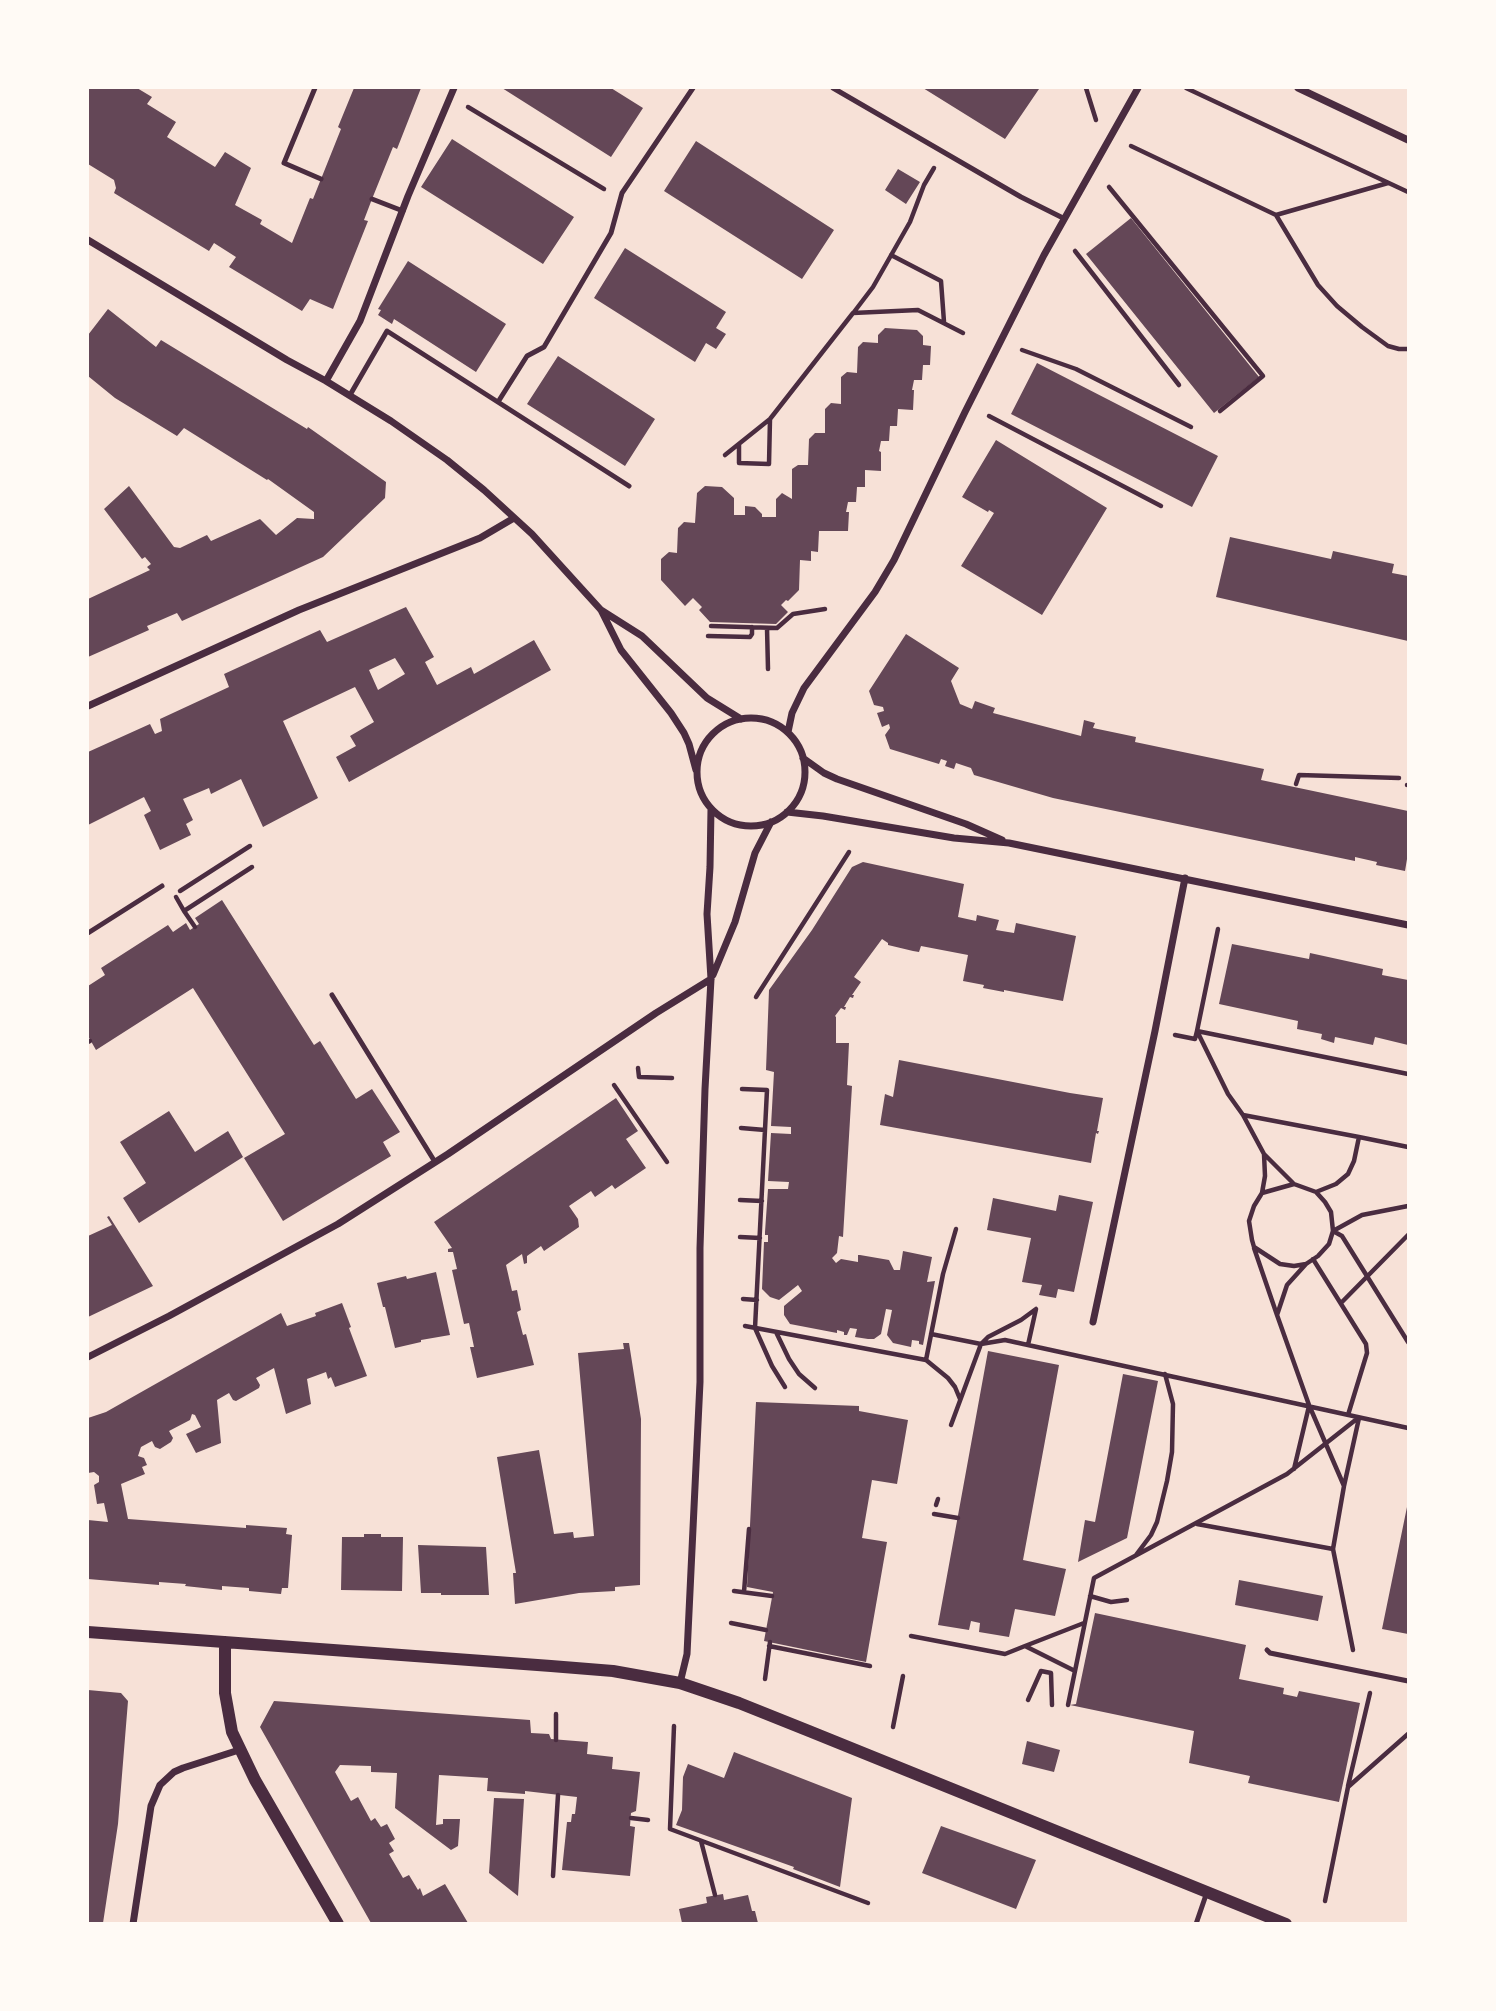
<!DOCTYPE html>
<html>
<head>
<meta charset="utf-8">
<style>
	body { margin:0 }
	#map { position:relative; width:1496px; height:2011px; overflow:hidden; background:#f7e1d7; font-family:"DejaVu Sans",sans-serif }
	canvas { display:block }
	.frame { position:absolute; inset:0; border:89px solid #fffaf5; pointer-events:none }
</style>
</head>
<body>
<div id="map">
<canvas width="1496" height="2011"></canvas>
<div class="frame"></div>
</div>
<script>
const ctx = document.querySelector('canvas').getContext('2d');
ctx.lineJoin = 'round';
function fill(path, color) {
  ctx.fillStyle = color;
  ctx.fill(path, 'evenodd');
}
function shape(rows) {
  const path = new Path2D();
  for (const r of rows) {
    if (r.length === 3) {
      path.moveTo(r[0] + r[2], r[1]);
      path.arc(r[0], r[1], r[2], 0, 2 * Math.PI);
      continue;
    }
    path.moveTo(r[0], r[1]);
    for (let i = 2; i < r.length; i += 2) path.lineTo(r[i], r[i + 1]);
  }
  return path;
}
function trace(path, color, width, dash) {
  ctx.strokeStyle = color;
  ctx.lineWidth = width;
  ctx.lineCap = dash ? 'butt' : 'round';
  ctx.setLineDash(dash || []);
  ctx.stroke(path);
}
fill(shape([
	[88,88,137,88,152,97,147,104,176,122,167,137,215,167,225,152,251,168,235,205,262,220,260,224,292,243,310,198,313,199,341,129,338,127,354,88,421,88,397,149,393,147,372,199,364,220,368,221,333,309,310,299,302,311,229,267,236,257,214,243,209,251,114,193,116,188,114,180,88,164],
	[502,88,611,88,643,108,611,157],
	[923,88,1036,88,1039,89,1005,139],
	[452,139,574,217,543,264,421,187],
	[696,141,834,230,802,279,664,191],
	[898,169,920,182,906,204,885,190],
	[1131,218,1259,377,1214,413,1086,254],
	[625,248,726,312,716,328,726,334,716,349,706,343,695,362,594,298],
	[408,261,506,324,476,372,394,319,392,324,378,315,381,310,378,309],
	[108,309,156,347,161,340,307,429,308,427,386,482,385,498,323,557,182,621,177,613,147,626,149,630,88,657,88,599,150,570,147,567,151,564,145,557,142,559,104,509,129,486,174,547,180,548,207,535,211,541,260,519,276,535,297,518,314,519,314,512,268,479,267,480,184,428,177,436,115,398,88,376,88,335],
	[885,328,917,330,923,336,923,345,931,346,930,365,923,365,922,380,914,380,912,390,914,390,913,410,898,409,897,426,890,426,889,441,881,441,879,451,881,452,881,471,865,470,865,487,857,487,856,502,848,502,846,512,849,512,848,531,819,531,818,552,811,551,811,561,800,560,799,590,788,601,786,600,781,605,788,612,776,624,710,622,699,610,702,607,693,598,685,606,661,580,661,559,669,552,677,553,678,528,684,522,695,523,697,493,705,486,722,487,734,498,734,515,745,515,745,506,755,507,762,514,762,517,776,517,776,499,782,493,792,499,792,469,798,465,808,465,809,439,815,433,825,433,825,409,831,403,841,404,841,377,847,372,857,373,858,347,863,342,878,343,878,335],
	[558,356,655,419,625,466,527,404],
	[1037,363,1218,456,1192,507,1011,414],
	[996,440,1107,508,1042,615,961,566,994,513,989,510,988,512,962,497],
	[1230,537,1331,559,1333,551,1394,564,1392,573,1408,576,1408,641,1216,597],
	[406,607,434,657,425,662,437,685,471,667,474,674,534,640,551,670,349,782,336,757,356,746,350,736,374,722,355,687,283,721,318,798,263,827,241,779,211,794,209,788,183,799,193,820,186,824,191,835,160,850,144,815,151,811,144,797,88,825,88,752,150,724,155,734,162,731,160,719,229,687,224,674,320,630,327,642],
	[395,658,405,674,378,690,369,670],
	[906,634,959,668,951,681,960,704,972,709,975,701,995,708,993,713,1081,736,1084,720,1095,723,1093,728,1136,737,1135,742,1264,769,1261,780,1408,811,1408,853,1405,871,1376,865,1377,862,1355,857,1355,861,1053,798,974,775,971,768,956,763,954,769,945,766,947,761,941,759,939,764,890,749,885,735,890,728,889,724,882,727,877,713,884,711,883,707,874,705,869,691],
	[863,862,964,884,958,917,976,921,977,915,999,920,996,930,1014,933,1016,923,1076,936,1063,1001,1004,990,1004,992,983,988,984,985,963,981,968,955,921,946,919,952,913,951,888,945,888,943,882,939,854,977,861,982,852,995,854,995,853,998,850,997,844,1007,846,1007,845,1010,841,1008,835,1016,836,1017,836,1043,849,1043,847,1085,852,1086,843,1237,839,1236,837,1253,832,1258,836,1263,841,1259,858,1262,858,1255,860,1255,889,1260,894,1270,900,1270,903,1251,932,1257,927,1282,935,1281,923,1345,919,1344,919,1341,912,1340,911,1347,893,1343,887,1335,892,1310,886,1309,881,1334,874,1339,868,1339,855,1337,857,1329,850,1328,847,1335,844,1335,844,1332,837,1330,837,1333,790,1324,784,1315,784,1306,802,1291,798,1285,779,1300,770,1297,762,1289,764,1242,768,1242,768,1235,765,1235,765,1232,768,1189,788,1189,789,1182,768,1181,771,1133,791,1134,791,1127,771,1126,774,1072,766,1070,769,990,812,930,852,867],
	[222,900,314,1045,320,1041,356,1099,372,1089,400,1132,383,1142,391,1156,283,1221,244,1158,285,1134,193,988,96,1050,88,1036,88,986,105,975,101,968,168,925,173,932,186,923,190,930,199,924,195,918],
	[1232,944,1309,959,1310,953,1383,969,1382,975,1408,980,1408,1045,1375,1037,1373,1045,1335,1037,1334,1043,1321,1039,1322,1034,1297,1029,1298,1021,1219,1004],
	[899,1060,1070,1093,1103,1098,1097,1131,1099,1131,1098,1134,1096,1133,1091,1163,880,1125,885,1094,893,1097],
	[616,1098,638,1131,626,1139,646,1168,615,1189,612,1185,595,1197,591,1191,569,1206,578,1219,579,1227,544,1251,541,1246,527,1256,527,1263,524,1264,522,1254,506,1265,512,1291,517,1290,521,1310,517,1312,523,1335,526,1334,534,1365,477,1378,470,1347,474,1347,469,1323,464,1324,452,1270,457,1269,453,1252,448,1252,448,1249,452,1248,434,1222],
	[169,1111,195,1152,228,1131,243,1157,139,1223,123,1198,146,1183,120,1142],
	[1059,1195,1093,1202,1074,1292,1058,1289,1056,1298,1039,1295,1042,1285,1022,1282,1031,1238,987,1230,993,1198,1056,1211],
	[109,1216,153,1286,88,1317,88,1236,112,1225,107,1217],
	[436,1272,450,1335,421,1340,421,1342,395,1348,385,1307,383,1307,377,1283,406,1276,407,1279],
	[342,1303,351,1327,349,1328,367,1376,335,1387,331,1377,328,1379,326,1372,307,1379,311,1404,286,1414,274,1368,256,1378,260,1385,259,1388,236,1401,233,1400,229,1393,217,1400,221,1443,196,1453,186,1434,201,1427,195,1415,192,1414,190,1420,169,1431,173,1438,171,1442,160,1449,155,1447,152,1441,141,1447,138,1456,144,1458,147,1465,142,1467,145,1474,121,1484,128,1519,246,1528,246,1525,287,1528,286,1534,292,1535,288,1588,282,1588,281,1594,249,1591,249,1588,222,1586,222,1590,185,1586,186,1584,159,1582,159,1585,88,1579,88,1520,108,1522,104,1503,97,1504,94,1485,99,1482,99,1476,94,1472,88,1473,88,1418,106,1412,281,1313,287,1326,316,1316,315,1313],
	[623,1343,629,1343,641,1419,640,1585,615,1587,615,1591,579,1593,515,1604,513,1573,516,1573,497,1457,539,1450,554,1534,573,1532,574,1538,594,1536,578,1353,624,1349],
	[988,1351,1059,1365,1023,1560,1066,1569,1055,1616,1015,1609,1009,1637,979,1632,980,1623,971,1621,969,1630,938,1625],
	[1123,1374,1158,1381,1127,1538,1078,1562,1085,1520,1095,1522],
	[756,1402,859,1406,859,1411,908,1420,897,1484,872,1480,862,1538,887,1542,866,1662,764,1641,773,1592,747,1587],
	[1407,1507,1408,1507,1408,1634,1382,1629],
	[364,1534,381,1534,381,1537,403,1537,402,1591,341,1590,342,1537,364,1537],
	[418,1545,486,1547,489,1595,441,1595,441,1593,421,1593],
	[1239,1580,1323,1596,1318,1621,1235,1605],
	[1095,1613,1246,1645,1239,1679,1284,1688,1283,1694,1297,1697,1299,1691,1360,1703,1339,1802,1248,1783,1250,1776,1189,1763,1194,1731,1070,1705,1076,1704],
	[88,1690,121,1693,128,1701,118,1824,103,1923,88,1923],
	[274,1701,530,1720,531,1733,549,1734,551,1739,588,1742,587,1754,613,1757,612,1769,640,1772,636,1811,631,1813,630,1826,635,1827,630,1876,562,1870,567,1822,571,1822,572,1814,575,1814,577,1797,525,1791,525,1794,487,1791,488,1778,439,1775,436,1825,443,1824,443,1819,460,1819,458,1846,451,1850,395,1808,397,1773,371,1772,371,1766,340,1765,335,1772,351,1801,358,1797,371,1821,375,1818,381,1827,387,1824,395,1839,389,1843,394,1851,389,1854,403,1878,409,1875,418,1890,420,1888,423,1896,445,1884,468,1923,371,1923,260,1727],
	[1027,1741,1060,1750,1054,1772,1022,1764],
	[734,1752,852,1798,840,1887,793,1869,794,1867,676,1825,682,1810,683,1777,688,1764,724,1778],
	[494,1798,524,1799,518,1896,489,1873],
	[941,1826,1036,1860,1016,1909,922,1873],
	[723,1894,724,1900,748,1895,752,1911,755,1911,758,1923,682,1923,679,1909,707,1903,706,1897]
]), '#644757');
trace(shape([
	[1086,88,1096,120],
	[1186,88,1408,192],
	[468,107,604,189],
	[1131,146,1276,215,1318,285,1337,306,1362,327,1388,346,1399,349,1408,349],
	[1109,187,1263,376,1220,411],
	[1276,215,1388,183],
	[1075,251,1179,385],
	[891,255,941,281,944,322],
	[854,312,873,287,910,222,924,185,934,168],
	[1022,350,1076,369,1191,427],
	[989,416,1161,506],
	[739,445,739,463,769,464,770,419],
	[725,455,770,419,853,313,918,310,963,333],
	[711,626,777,628,793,614,825,609],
	[767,628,768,669],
	[708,636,750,637,752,634,752,627],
	[1296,784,1299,775,1399,778],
	[1407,785,1408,785],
	[180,891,250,846],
	[176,897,184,911],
	[195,927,184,911,252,867],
	[1218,929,1197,1031,1228,1094,1243,1115,1264,1154,1265,1176,1262,1193,1254,1206,1249,1221,1252,1240,1254,1247,1280,1264,1294,1266,1306,1264,1318,1256,1329,1244,1333,1231,1331,1212,1325,1202,1316,1192,1294,1184,1262,1193],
	[756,997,849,852],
	[1175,1035,1195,1039,1197,1031,1408,1074],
	[88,1042,90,1041],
	[638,1068,639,1077,672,1078],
	[614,1085,667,1162],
	[742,1089,767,1090,755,1328,772,1366,785,1387],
	[1243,1115,1359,1137,1354,1161,1348,1174,1336,1184,1316,1192],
	[741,1128,765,1130],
	[1359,1137,1408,1147],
	[1265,1155,1293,1183],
	[740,1200,762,1201],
	[1333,1231,1342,1236,1408,1342],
	[1333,1231,1362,1215,1408,1206],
	[740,1237,760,1238],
	[1254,1248,1277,1315,1287,1285,1306,1264],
	[1313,1259,1366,1344,1367,1353,1348,1415],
	[743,1299,757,1300],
	[1341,1303,1408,1235],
	[1277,1315,1309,1405,1344,1486],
	[745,1326,926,1360,943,1274,956,1229],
	[776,1332,789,1359,799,1374,815,1388],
	[931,1334,981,1344,988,1337,1021,1320,1036,1309,1028,1345],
	[926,1360,948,1378,955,1387,960,1399],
	[951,1425,981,1344,1005,1340,1408,1428],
	[1294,1469,1309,1406],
	[936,1505,938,1499],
	[934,1514,958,1518],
	[1197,1524,1333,1549],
	[1136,1555,1151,1535,1157,1522,1167,1481,1172,1452,1173,1404,1165,1374],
	[734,1591,772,1596],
	[744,1592,749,1529],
	[1090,1596,1111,1602,1127,1600],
	[731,1623,766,1630],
	[911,1636,1005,1654,1025,1646],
	[769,1646,870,1666],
	[1353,1650,1333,1549,1344,1486,1359,1418],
	[1075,1671,1094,1578,1287,1474,1358,1418],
	[765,1679,770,1642],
	[1028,1700,1041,1671,1051,1673,1052,1705],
	[1068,1705,1075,1671,1025,1646,1084,1623],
	[556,1714,556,1740],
	[674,1726,670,1829,868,1903],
	[893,1727,903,1676],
	[1348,1786,1370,1693],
	[631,1818,648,1820],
	[701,1841,715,1895],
	[553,1876,558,1795],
	[1325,1901,1348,1787,1408,1734]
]), '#4a2c40', 4.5);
trace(shape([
	[315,88,284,163,321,179],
	[833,88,1021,197,1063,218],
	[372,199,403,211],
	[350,395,387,331,629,486],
	[498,402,527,356,544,347,611,233,622,193,693,88],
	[88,933,162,886],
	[332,995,435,1162],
	[1267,1650,1270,1653,1408,1681],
	[1196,1924,1207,1892]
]), '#4a2c40', 5);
trace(shape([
	[1298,88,1408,140],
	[88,240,287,360,326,381,391,421,447,460,484,490,532,534,601,610,621,650,671,713,684,733,689,744,696,770],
	[326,381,360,321,408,196,454,88],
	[601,610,642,636,707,698,741,719],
	[88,706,299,610,480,538,514,518],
	[751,772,54],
	[788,732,792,713,804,688,875,592,894,560,965,412,1044,255,1138,88],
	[803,758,824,773,837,779,966,824,1002,840],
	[787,812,823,816,954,838,1009,843,1408,925],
	[713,975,735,922,755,853,771,822],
	[1093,1322,1155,1031,1185,878],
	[88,1357,169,1316,338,1224,448,1154,656,1013,711,979],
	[680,1683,687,1654,700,1382,700,1248,705,1089,711,979,707,914,710,867,711,809],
	[133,1924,151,1806,160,1785,174,1772,183,1768,239,1750]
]), '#4a2c40', 7);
trace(shape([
	[88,1632,551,1666,613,1671,680,1683,739,1703,809,1731,1286,1924],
	[225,1642,225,1693,232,1732,255,1780,338,1924]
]), '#4a2c40', 12);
</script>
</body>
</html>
